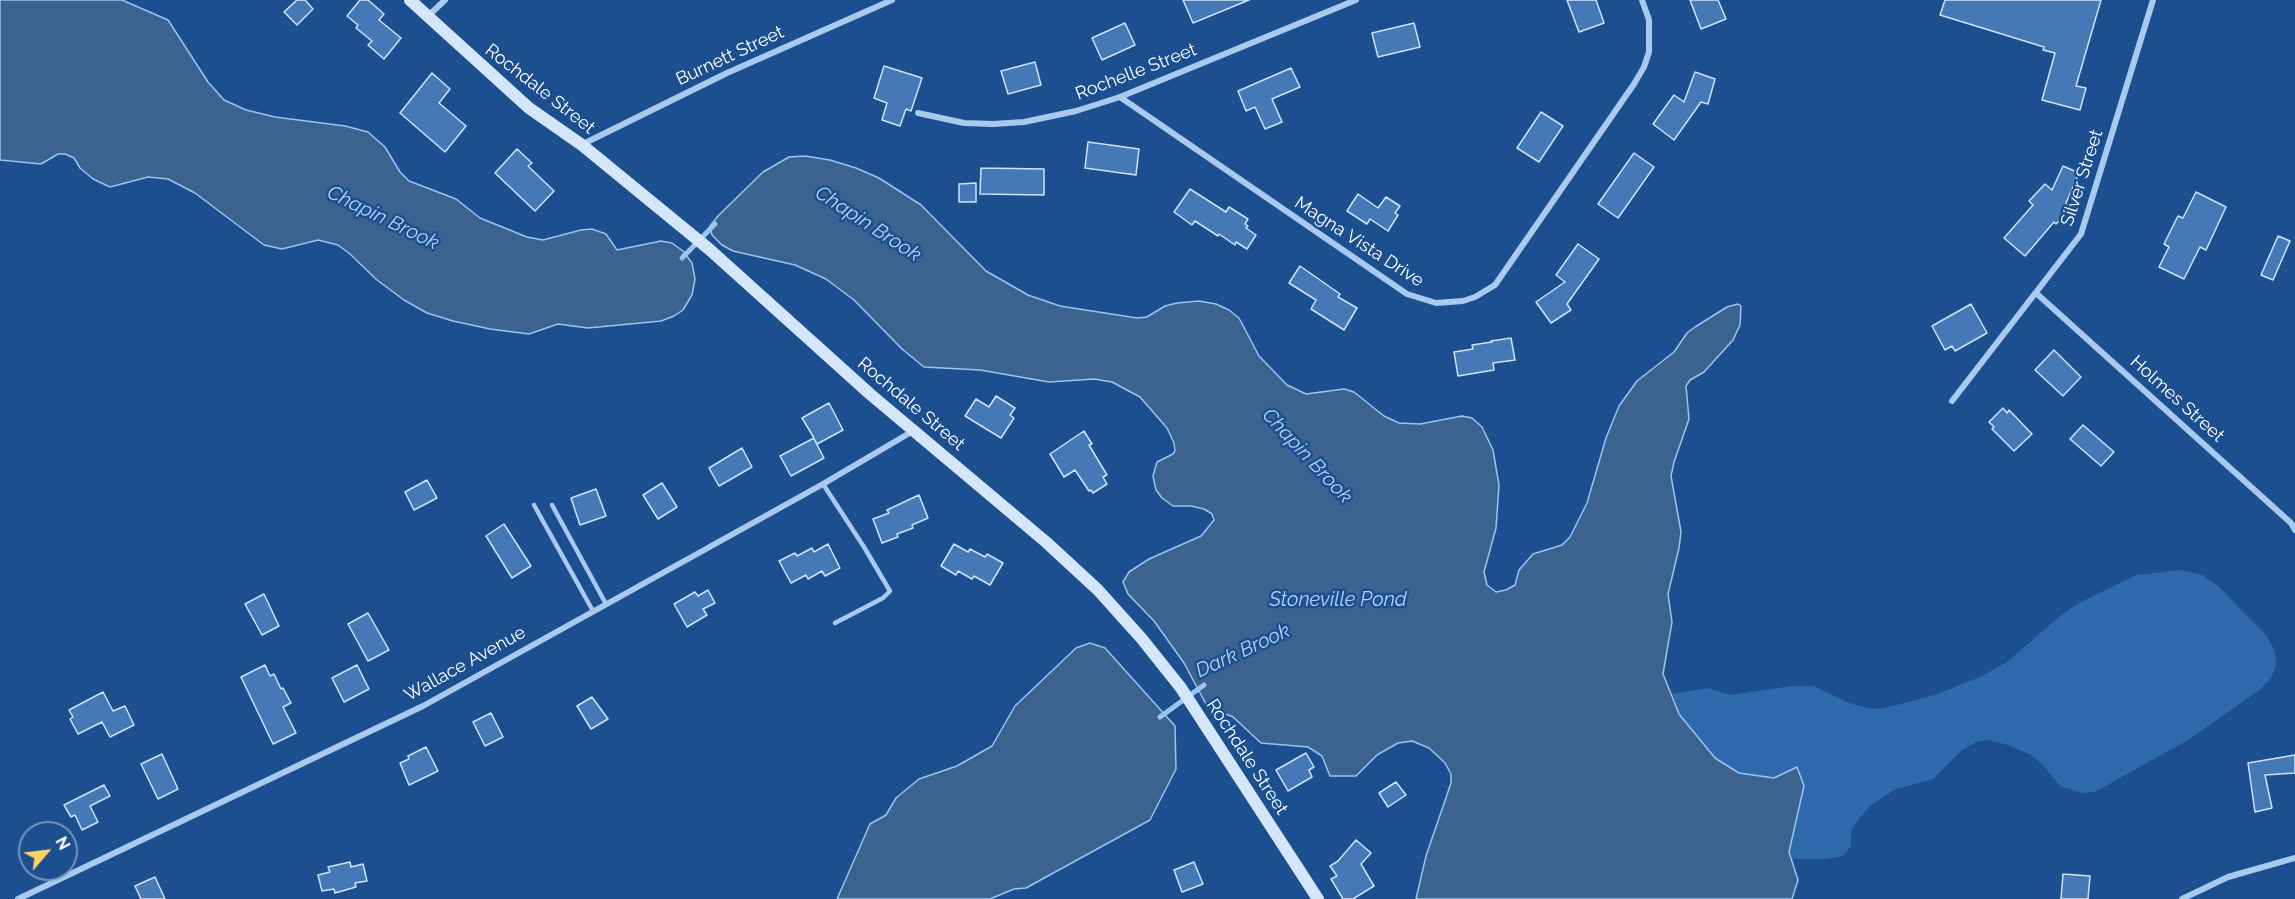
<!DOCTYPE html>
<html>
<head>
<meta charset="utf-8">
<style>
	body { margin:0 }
	#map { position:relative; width:2295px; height:899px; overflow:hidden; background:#1b4f8f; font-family:Raleway,sans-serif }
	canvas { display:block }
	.north { position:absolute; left:18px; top:821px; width:60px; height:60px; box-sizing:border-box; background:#1b4f8f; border:2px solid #7695bc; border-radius:50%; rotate:62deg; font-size:16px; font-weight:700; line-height:24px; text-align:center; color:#fff }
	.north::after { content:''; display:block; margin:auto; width:21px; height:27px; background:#ffd166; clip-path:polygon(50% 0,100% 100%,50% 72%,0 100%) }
</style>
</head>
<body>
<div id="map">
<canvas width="2295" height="899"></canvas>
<div class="north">N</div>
</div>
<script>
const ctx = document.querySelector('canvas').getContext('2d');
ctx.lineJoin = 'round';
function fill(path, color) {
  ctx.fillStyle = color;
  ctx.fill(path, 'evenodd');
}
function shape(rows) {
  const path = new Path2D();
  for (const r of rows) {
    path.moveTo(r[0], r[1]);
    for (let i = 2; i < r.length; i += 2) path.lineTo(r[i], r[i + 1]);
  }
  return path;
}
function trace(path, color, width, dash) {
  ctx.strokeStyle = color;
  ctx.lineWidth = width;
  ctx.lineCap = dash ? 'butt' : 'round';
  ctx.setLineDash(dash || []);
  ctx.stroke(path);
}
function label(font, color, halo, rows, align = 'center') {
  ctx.font = font + ' Raleway,sans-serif';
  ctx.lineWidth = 5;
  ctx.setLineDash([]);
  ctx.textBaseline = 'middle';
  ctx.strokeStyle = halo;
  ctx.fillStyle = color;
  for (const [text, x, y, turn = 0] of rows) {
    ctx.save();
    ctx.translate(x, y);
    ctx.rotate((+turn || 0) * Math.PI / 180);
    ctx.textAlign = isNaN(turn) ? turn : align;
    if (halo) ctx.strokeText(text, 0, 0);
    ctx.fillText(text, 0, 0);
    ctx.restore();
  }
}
fill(shape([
	[2181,570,2202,575,2217,585,2266,635,2275,651,2276,665,2271,678,2258,691,2188,740,2095,792,2081,793,2060,786,2041,763,2031,755,2008,745,1987,740,1976,742,1962,750,1933,779,1894,790,1870,806,1854,825,1851,831,1851,846,1843,856,1827,859,1792,859,1789,852,1804,786,1797,767,1775,778,1739,773,1715,758,1679,714,1671,694,1708,688,1730,695,1792,686,1814,686,1849,703,1867,708,1881,709,1935,695,1980,677,2007,662,2060,616,2079,603,2136,575]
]), '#2e69ad');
const water = shape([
	[0,0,122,0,168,20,208,82,224,100,246,110,275,117,345,126,368,132,385,147,400,172,409,181,456,199,480,218,527,237,543,240,581,230,592,229,606,234,617,250,661,241,672,243,683,251,692,263,695,279,692,295,683,310,674,316,661,321,588,328,558,324,529,334,490,329,453,321,427,313,404,300,377,280,350,254,338,245,318,240,282,249,264,245,195,193,168,179,148,177,110,187,93,179,80,168,74,158,65,154,58,154,41,164,0,160,0,0],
	[805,156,830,160,856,168,879,178,921,205,986,271,1028,295,1060,306,1137,318,1147,317,1165,306,1177,303,1199,301,1216,304,1229,310,1239,318,1259,356,1287,385,1306,394,1344,389,1354,392,1384,416,1399,423,1420,424,1462,416,1472,418,1482,427,1493,450,1499,485,1496,528,1484,572,1487,585,1496,592,1506,590,1515,585,1519,570,1533,554,1562,545,1570,537,1587,503,1606,438,1619,406,1637,381,1674,352,1687,333,1695,327,1727,307,1738,304,1741,306,1740,325,1733,340,1704,372,1690,380,1686,386,1689,419,1674,462,1671,476,1681,532,1679,548,1668,594,1672,622,1663,674,1679,714,1715,758,1739,773,1774,778,1797,767,1804,786,1789,852,1798,880,1792,899,1416,899,1426,856,1451,783,1451,774,1445,763,1429,748,1412,741,1398,743,1377,755,1356,776,1330,776,1322,756,1308,747,1261,743,1233,717,1207,706,1184,663,1154,621,1128,594,1123,582,1129,572,1149,559,1201,536,1214,520,1212,514,1204,509,1191,506,1173,506,1162,498,1156,490,1153,476,1157,462,1173,454,1175,451,1174,443,1167,428,1140,397,1112,382,1094,379,1049,382,980,370,924,367,902,349,854,300,826,279,795,265,733,251,722,245,712,235,710,226,718,216,763,172,789,157,805,156],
	[1090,643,1105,648,1175,726,1176,769,1150,820,1026,888,1014,889,990,899,837,899,870,824,886,815,896,798,919,779,957,766,992,746,1015,706,1076,648,1090,643]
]);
fill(water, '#3c6290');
trace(water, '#9cc4f0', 1.5);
trace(shape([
	[682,258,715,224],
	[1160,717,1204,685]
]), '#9cc4f0', 5);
const building = shape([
	[297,0,305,0,313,9,297,25,284,12,297,0],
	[360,0,368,0,384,14,379,20,401,38,384,59,368,45,372,41,356,28,358,25,347,16,360,0],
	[1183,0,1249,0,1193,23,1183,0],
	[1567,0,1596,0,1604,23,1579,32,1567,0],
	[1690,0,1718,0,1726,19,1701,29,1690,0],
	[1945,0,2101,0,2076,86,2086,88,2080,110,2042,100,2055,53,2043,50,2044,47,1940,15,1945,0],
	[1125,23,1135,45,1102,60,1092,38,1125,23],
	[1414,23,1420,47,1378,57,1372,33,1414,23],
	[1035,62,1041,85,1008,94,1001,71,1035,62],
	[884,66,922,78,911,111,906,109,900,126,882,120,887,103,874,98,884,66],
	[1291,68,1300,87,1272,99,1282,122,1265,129,1255,107,1246,111,1238,91,1291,68],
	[1695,72,1715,79,1708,104,1701,102,1674,140,1653,124,1674,95,1684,102,1695,72],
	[432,73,450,89,439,103,466,126,445,152,400,113,432,73],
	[1541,112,1563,126,1539,162,1517,148,1541,112],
	[1088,142,1139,149,1136,175,1085,168,1088,142],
	[517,149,532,163,528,166,554,191,535,211,495,173,517,149],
	[1634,153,1654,167,1618,218,1598,204,1634,153],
	[2063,166,2079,173,2066,203,2071,208,2056,224,2054,222,2025,256,2004,238,2033,205,2029,201,2045,184,2052,190,2063,166],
	[981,168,1044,169,1044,195,980,194,981,168],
	[976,183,976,202,959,202,959,184,976,183],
	[1190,189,1226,212,1229,207,1248,219,1245,224,1248,226,1246,228,1256,235,1247,249,1236,242,1235,245,1219,234,1218,236,1195,221,1192,225,1174,212,1190,189],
	[2196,192,2226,207,2206,250,2200,247,2184,279,2159,267,2169,247,2164,244,2178,216,2183,218,2196,192],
	[1358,194,1378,208,1386,197,1400,206,1395,213,1398,215,1388,231,1370,219,1367,224,1347,211,1358,194],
	[2278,236,2290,241,2273,280,2261,275,2278,236],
	[1578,244,1599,259,1567,304,1571,310,1551,323,1536,302,1565,282,1556,275,1578,244],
	[1300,266,1340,294,1338,297,1357,308,1344,330,1311,309,1316,300,1289,283,1300,266],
	[1971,304,1987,333,1955,351,1952,346,1945,350,1932,326,1971,304],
	[1511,338,1515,360,1493,363,1494,370,1458,376,1454,352,1473,349,1472,345,1492,342,1491,341,1511,338],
	[2054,350,2081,377,2063,396,2035,370,2054,350],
	[996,396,1015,408,1010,415,1014,418,1001,438,965,416,976,399,989,407,996,396],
	[829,403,843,430,817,444,814,439,824,458,791,476,780,456,814,438,802,418,829,403],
	[2003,408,2007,413,2009,410,2032,434,2014,451,1992,429,1994,427,1989,422,2003,408],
	[2083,425,2114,452,2101,466,2070,439,2083,425],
	[1084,431,1092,444,1089,445,1107,475,1103,477,1107,484,1093,493,1091,490,1089,491,1075,470,1064,477,1050,454,1084,431],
	[742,448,752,467,719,486,709,468,742,448],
	[427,480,437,498,414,510,405,492,427,480],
	[662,483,677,507,658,519,643,495,662,483],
	[596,489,606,516,580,525,571,498,596,489],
	[919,495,928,518,912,525,913,528,897,534,898,537,882,543,873,519,889,513,887,510,919,495],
	[504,524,531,566,512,578,486,536,504,524],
	[828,544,840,568,825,576,822,571,808,579,806,575,791,583,779,561,795,553,797,556,812,548,814,552,828,544],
	[954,544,968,552,970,549,985,557,987,554,1003,563,990,585,974,576,972,579,958,571,956,575,941,566,954,544],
	[708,590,715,603,703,609,707,615,687,627,674,604,695,592,698,596,708,590],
	[264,594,279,626,262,635,245,604,264,594],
	[368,613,389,650,368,661,348,624,368,613],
	[265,665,270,676,274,674,281,689,283,688,291,703,283,707,296,733,273,744,241,677,265,665],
	[357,665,369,689,344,702,332,678,357,665],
	[103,692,113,711,125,706,134,725,110,737,102,722,78,734,70,719,73,717,69,710,103,692],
	[592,697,608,719,591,729,577,706,592,697],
	[491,713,503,737,485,746,473,722,491,713],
	[426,747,438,771,409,785,400,763,409,759,408,756,426,747],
	[1306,753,1314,767,1309,770,1312,777,1288,791,1276,770,1306,753],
	[162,754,178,789,158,799,141,764,162,754],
	[2295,755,2295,773,2265,775,2272,808,2255,812,2248,763,2295,755],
	[1396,782,1406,795,1388,807,1379,793,1396,782],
	[104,785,110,796,90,806,98,822,82,830,75,815,71,817,64,805,104,785],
	[1356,840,1371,853,1361,864,1374,886,1353,899,1343,899,1331,879,1337,876,1330,866,1338,861,1356,840],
	[350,862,351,867,363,864,367,881,355,883,356,887,335,893,334,889,322,891,318,875,330,872,328,867,350,862],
	[1194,862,1203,884,1182,892,1174,870,1194,862],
	[2063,874,2090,876,2088,899,2061,899,2063,874],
	[155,877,165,899,141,899,135,886,155,877]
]);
fill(building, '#4478b7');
trace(building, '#cfe3fa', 1.5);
trace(shape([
	[823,484,864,547,890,591,883,598,835,623],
	[534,505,593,611],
	[552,505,606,604]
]), '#a9c9ee', 4.5);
trace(shape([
	[428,16,445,0],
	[1120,97,1407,294,1436,303,1463,301,1475,297,1495,285,1634,84,1644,67,1649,52,1649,20,1642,0],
	[918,113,964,123,993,124,1024,122,1076,111,1120,97,1356,0],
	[583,144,727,73,892,0],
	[2036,293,2291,523,2295,530],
	[1952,401,2081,234,2153,0],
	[18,899,423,706,823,484,913,431],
	[2182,899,2228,877,2295,858]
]), '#a9c9ee', 6);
trace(shape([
	[410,0,529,108,582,145,709,249,870,394,1046,542,1098,590,1142,639,1181,688,1318,899]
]), '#d6e6fa', 12);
label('18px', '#fff', '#1b4f8f', [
	["Burnett Street",730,56,-25],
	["Rochelle Street",1136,72,-21],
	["Rochdale Street",540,89,38],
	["Silver Street",2082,178,-72],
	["Magna Vista Drive",1359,242,33],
	["Holmes Street",2177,399,42],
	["Rochdale Street",911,404,40],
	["Wallace Avenue",465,664,-29],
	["Rochdale Street",1247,757,57]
]);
label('italic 20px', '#b5d3f5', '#1b4f8f', [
	["Chapin Brook",383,218,26],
	["Chapin Brook",868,224,33],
	["Chapin Brook",1307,456,47],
	["Stoneville Pond",1338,600],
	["Dark Brook",1243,651,-25]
]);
</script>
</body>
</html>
